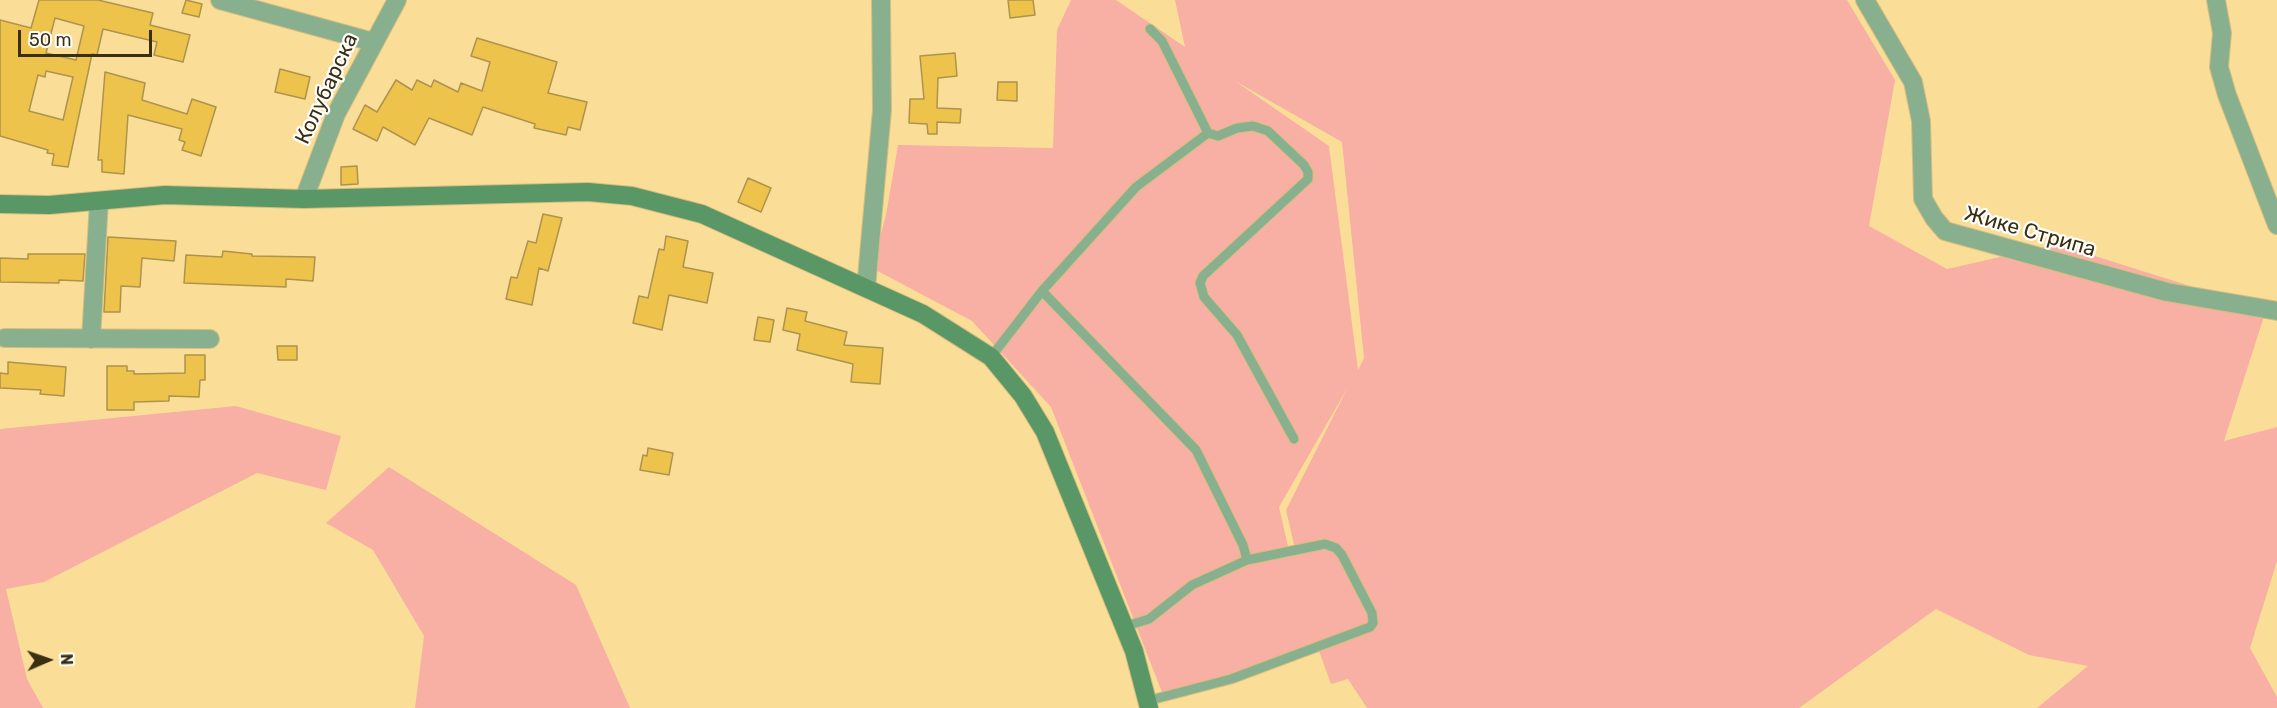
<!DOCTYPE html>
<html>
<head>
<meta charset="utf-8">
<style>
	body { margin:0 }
	#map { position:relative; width:2277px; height:708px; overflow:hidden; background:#fade97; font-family:Rubik,sans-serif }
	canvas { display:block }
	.north { position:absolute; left:18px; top:630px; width:60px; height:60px; -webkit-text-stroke:4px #fff; paint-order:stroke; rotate:88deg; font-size:16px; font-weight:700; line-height:24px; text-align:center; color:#3a2f12 }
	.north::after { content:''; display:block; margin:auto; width:21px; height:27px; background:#3a2f12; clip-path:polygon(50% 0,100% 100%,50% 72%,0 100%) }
	.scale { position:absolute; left:18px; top:30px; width:134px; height:27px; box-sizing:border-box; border:3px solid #3a2f12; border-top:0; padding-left:8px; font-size:18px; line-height:21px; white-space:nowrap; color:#3a2f12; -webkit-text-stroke:4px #fff; paint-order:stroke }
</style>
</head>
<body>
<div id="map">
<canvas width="2277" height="708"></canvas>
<div class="north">N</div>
<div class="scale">50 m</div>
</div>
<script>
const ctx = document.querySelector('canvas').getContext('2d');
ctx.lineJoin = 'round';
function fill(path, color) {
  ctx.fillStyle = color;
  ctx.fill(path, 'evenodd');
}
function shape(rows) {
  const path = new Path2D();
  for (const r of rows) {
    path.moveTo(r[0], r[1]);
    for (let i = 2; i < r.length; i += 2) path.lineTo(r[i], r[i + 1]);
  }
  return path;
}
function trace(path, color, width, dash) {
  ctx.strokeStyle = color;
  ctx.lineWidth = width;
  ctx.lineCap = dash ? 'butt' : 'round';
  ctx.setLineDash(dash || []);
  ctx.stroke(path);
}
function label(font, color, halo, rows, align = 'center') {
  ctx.font = font + ' Rubik,sans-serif';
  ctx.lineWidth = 4.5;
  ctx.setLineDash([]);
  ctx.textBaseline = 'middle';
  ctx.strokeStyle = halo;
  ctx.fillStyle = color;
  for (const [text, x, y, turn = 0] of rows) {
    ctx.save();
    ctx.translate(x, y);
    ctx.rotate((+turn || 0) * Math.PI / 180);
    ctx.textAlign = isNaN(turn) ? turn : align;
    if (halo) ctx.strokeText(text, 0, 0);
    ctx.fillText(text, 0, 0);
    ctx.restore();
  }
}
fill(shape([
	[1071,0,1116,0,1185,47,1175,0,1847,0,1895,80,1869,226,1947,269,2057,244,2266,310,2224,441,2277,427,2277,561,2250,648,2277,697,2277,708,2037,708,2088,666,2029,655,1936,609,1799,708,1367,708,1348,679,1331,684,1319,651,1165,700,1051,407,972,321,872,268,886,215,898,145,1053,148,1057,30],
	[1235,81,1342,142,1364,358,1358,370,1329,146],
	[1348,387,1286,510,1296,553,1290,555,1279,507],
	[236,406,341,436,326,490,257,473,44,582,6,589,27,679,43,708,0,708,0,429],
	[389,467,576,585,630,708,415,708,424,636,373,550,326,523]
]), '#f8afa4');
const building = shape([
	[39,0,98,0,119,5,153,13,150,25,190,35,183,62,154,55,157,42,103,29,97,55,92,54,68,167,52,165,54,154,47,153,48,150,0,136,0,20,31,28,39,0],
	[55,18,84,26,76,60,46,53,55,18],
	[46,71,73,77,63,120,29,111,38,75,45,77,46,71],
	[186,0,202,4,199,17,182,13,186,0],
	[1008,0,1033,0,1035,15,1010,18,1008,0],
	[477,38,557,62,548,93,587,102,580,130,568,127,566,135,534,128,535,124,483,107,472,135,429,118,415,145,383,127,377,141,353,129,365,105,377,112,396,80,412,90,417,80,431,87,434,80,458,92,461,83,482,91,490,62,471,56,477,38],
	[955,53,957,76,938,78,937,108,961,109,960,123,937,122,937,134,928,134,927,124,909,123,910,99,924,99,920,56,955,53],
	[280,69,310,77,305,99,275,92,280,69],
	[105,72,145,83,142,100,187,114,192,99,216,107,201,156,182,150,185,142,179,140,182,129,128,115,124,174,102,172,102,160,98,160,105,72],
	[998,82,1017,82,1017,101,997,100,998,82],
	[357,166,358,184,341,185,341,167,357,166],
	[748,178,771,188,761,212,738,202,748,178],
	[543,214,562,218,548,271,539,268,532,305,506,299,511,277,517,278,528,241,536,243,543,214],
	[666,236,688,241,683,267,713,273,707,303,669,295,662,330,633,323,639,296,648,298,659,249,664,250,666,236],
	[108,237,176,241,174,261,142,258,140,287,121,286,120,312,104,312,108,237],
	[223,251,252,254,252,256,315,257,313,281,286,279,286,287,184,283,186,255,222,257,223,251],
	[28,254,85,254,83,281,59,280,59,283,0,282,0,258,28,259,28,254],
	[787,308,807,312,805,321,847,332,844,345,883,348,880,384,851,382,853,364,797,350,800,334,783,330,787,308],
	[758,317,774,320,770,342,754,340,758,317],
	[277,346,297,346,297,360,278,360,277,346],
	[185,355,205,355,205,380,200,380,199,397,169,396,169,401,134,402,134,410,107,410,107,366,127,366,127,371,134,371,134,374,185,373,185,355],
	[8,362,66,367,64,396,40,394,41,390,0,388,0,373,8,374,8,362],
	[648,448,673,453,669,475,640,470,643,455,647,456,648,448]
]);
fill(building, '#eec34b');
trace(building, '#ad934e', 1.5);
const lane = shape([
	[1150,29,1162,41,1208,133,1218,136,1237,128,1253,126,1268,131,1304,165,1308,172,1308,179,1203,276,1200,283,1204,297,1237,335,1294,439],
	[1042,291,1196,450,1243,545,1247,560],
	[991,357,1042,291,1136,187,1208,133],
	[1123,627,1149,619,1192,585,1247,560,1325,544,1336,548,1342,555,1372,613,1373,623,1370,627,1231,679,1147,701]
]);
const street = shape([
	[220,0,373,42],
	[1865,0,1913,82,1921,121,1923,199,1934,218,1945,231,2167,292,2277,311],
	[2216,0,2222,33,2219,67,2227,95,2277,225],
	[304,199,336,114,397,0],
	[866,288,882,110,881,0],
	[5,338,210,339],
	[91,339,99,201]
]);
const secondary = shape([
	[0,204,49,205,165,195,304,199,588,192,632,196,702,214,923,314,991,357,1023,396,1045,432,1134,651,1149,708]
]);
trace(lane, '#d7be7f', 11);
trace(street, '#d7be7f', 20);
trace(secondary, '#d7be7f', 20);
trace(lane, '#89b08e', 9);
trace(street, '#89b08e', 18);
trace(secondary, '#5a9766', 18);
label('21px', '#3a2f12', '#fff', [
	["Колубарска",327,89,-65],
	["Жике Стрипа",2030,232,16]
]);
</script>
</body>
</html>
